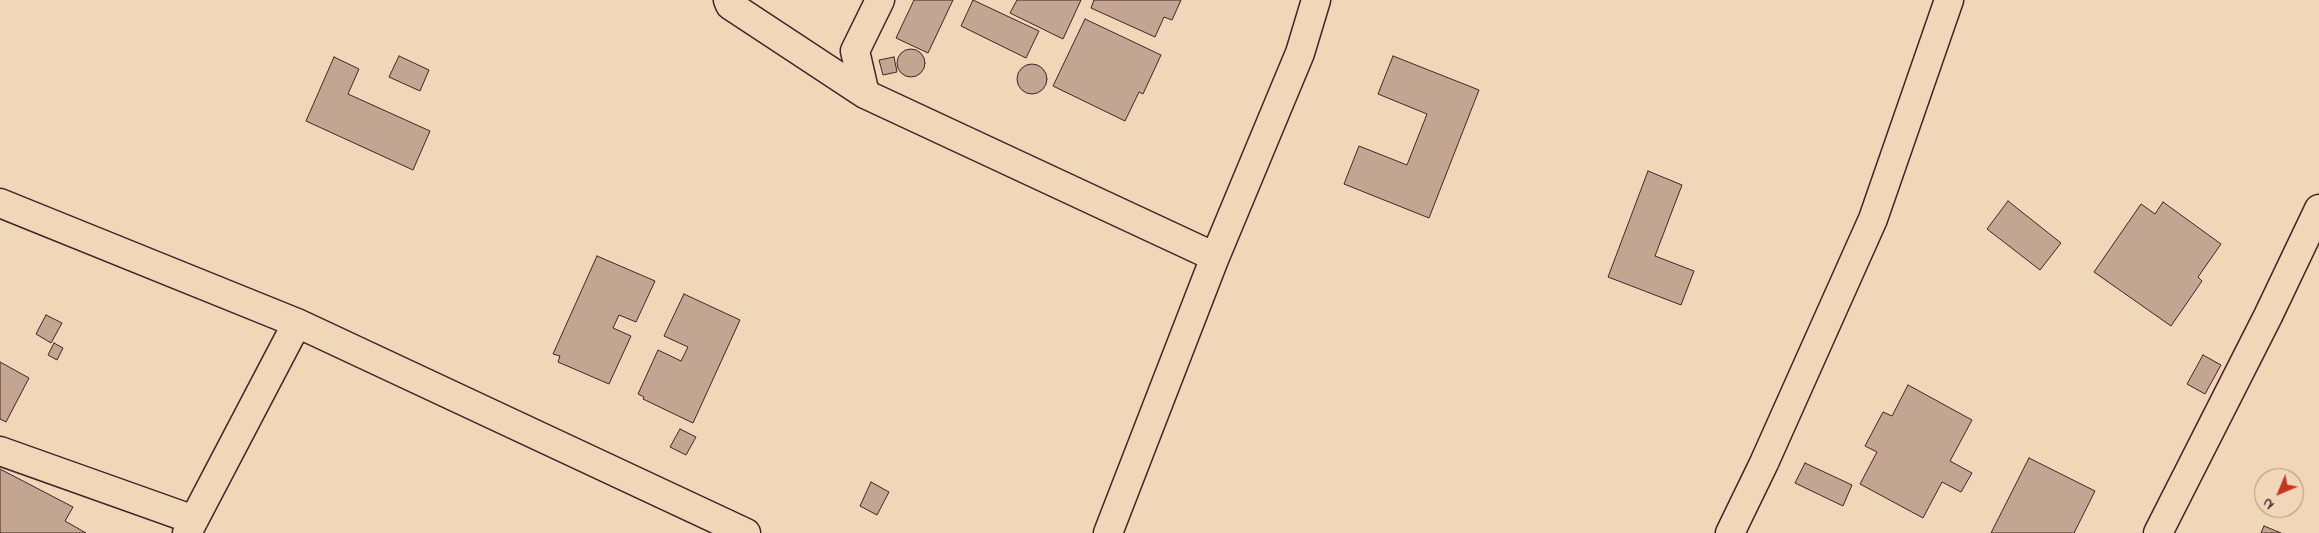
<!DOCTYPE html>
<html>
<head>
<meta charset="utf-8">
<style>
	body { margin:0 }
	#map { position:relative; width:2319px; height:533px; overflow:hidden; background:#efd7b7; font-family:"Indie Flower",sans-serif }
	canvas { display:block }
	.north { position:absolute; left:2254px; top:468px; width:50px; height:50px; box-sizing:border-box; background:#efd7b7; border:1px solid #ad8d7f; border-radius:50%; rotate:225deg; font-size:14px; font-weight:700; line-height:20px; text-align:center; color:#4a1f2b }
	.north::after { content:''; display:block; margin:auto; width:18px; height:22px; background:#c8321e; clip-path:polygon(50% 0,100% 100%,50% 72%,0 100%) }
</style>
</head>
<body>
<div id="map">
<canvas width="2319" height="533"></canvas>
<div class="north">N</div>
</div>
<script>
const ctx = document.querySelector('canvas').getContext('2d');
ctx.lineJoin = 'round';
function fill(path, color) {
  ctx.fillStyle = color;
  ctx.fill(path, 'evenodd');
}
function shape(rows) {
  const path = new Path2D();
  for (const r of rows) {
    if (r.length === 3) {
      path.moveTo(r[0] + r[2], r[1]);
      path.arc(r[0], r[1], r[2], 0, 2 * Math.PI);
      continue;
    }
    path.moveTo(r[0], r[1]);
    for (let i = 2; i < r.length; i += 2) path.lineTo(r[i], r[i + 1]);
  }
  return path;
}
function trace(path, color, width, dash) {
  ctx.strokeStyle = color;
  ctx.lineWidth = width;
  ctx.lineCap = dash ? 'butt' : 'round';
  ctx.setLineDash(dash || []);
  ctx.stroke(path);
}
const building = shape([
	[914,0,953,0,928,53,896,38,914,0],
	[973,0,1039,31,1026,58,961,26,973,0],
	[1017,0,1081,0,1063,39,1010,13,1017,0],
	[1094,0,1181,0,1172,20,1164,17,1155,37,1091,8,1094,0],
	[1085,19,1161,55,1143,94,1139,92,1125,121,1053,86,1085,19],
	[911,63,14],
	[399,56,429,70,420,91,389,77,399,56],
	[1393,56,1479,90,1429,218,1344,184,1359,146,1407,165,1427,114,1378,94,1393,56],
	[334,57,359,69,348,94,430,131,413,170,306,121,334,57],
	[894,57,897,72,883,75,879,60,894,57],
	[1032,79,15],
	[1648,171,1682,185,1655,256,1694,271,1681,305,1608,277,1648,171],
	[2008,201,2061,243,2040,270,1987,229,2008,201],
	[2163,202,2221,244,2198,277,2202,281,2171,326,2094,272,2141,204,2155,214,2163,202],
	[597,256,655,281,636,322,619,315,613,328,631,336,609,384,558,362,560,356,553,354,597,256],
	[684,294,740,320,693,423,643,399,644,397,638,394,658,350,681,361,688,347,664,336,684,294],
	[46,315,62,323,51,343,36,334,46,315],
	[54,343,63,348,57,360,48,355,54,343],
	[2203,355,2221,365,2205,394,2187,384,2203,355],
	[0,362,29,378,6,422,0,419,0,362],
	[1908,385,1972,420,1950,461,1972,473,1961,492,1942,482,1923,518,1860,484,1877,452,1865,446,1883,412,1892,416,1908,385],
	[680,429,696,437,686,455,670,447,680,429],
	[2029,458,2095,491,2074,533,1991,533,2029,458],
	[1805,463,1852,485,1843,506,1795,483,1805,463],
	[0,469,73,507,65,521,86,533,0,533,0,469],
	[871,482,889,492,877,515,860,506,871,482],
	[2264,526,2281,533,2261,533,2264,526]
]);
fill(building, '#c3a692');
trace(building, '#4a1f2b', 1);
const minor = shape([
	[728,0,730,5,865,94,1215,257],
	[865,94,855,51,880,0],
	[0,203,297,323,746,533],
	[0,451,194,520],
	[187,533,297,323],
	[1108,533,1215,257,1300,53,1316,0],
	[1730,533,1764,463,1873,219,1949,0],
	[2158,533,2268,316,2319,209]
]);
trace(minor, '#4a1f2b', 31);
trace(minor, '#efd7b7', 28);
</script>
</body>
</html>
